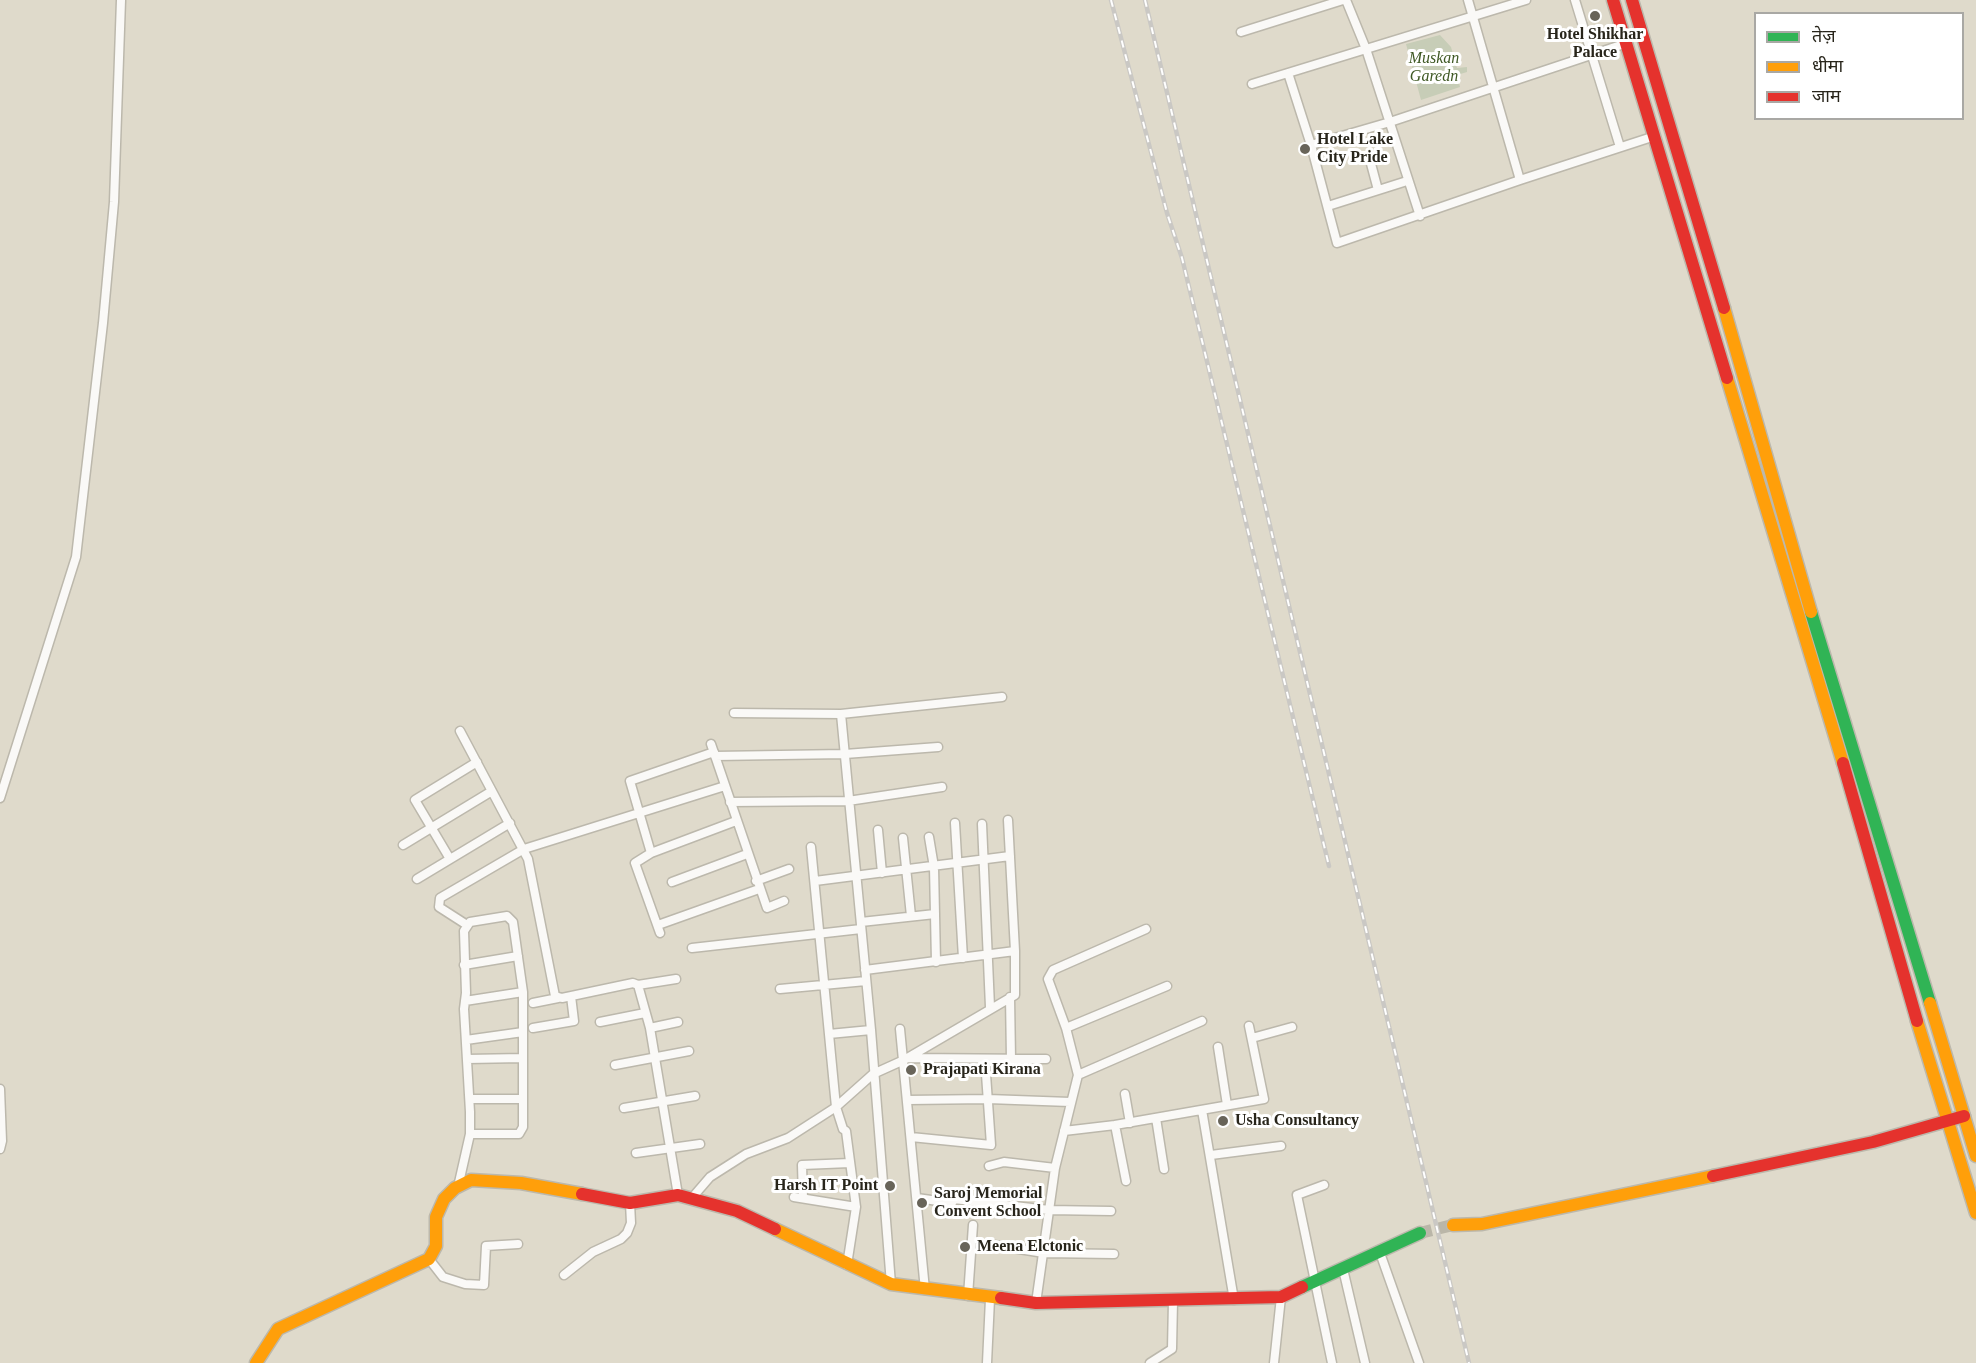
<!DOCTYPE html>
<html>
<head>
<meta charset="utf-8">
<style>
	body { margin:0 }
	#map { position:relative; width:1976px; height:1363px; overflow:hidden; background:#dfdacb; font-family:"Times New Roman","Noto Sans Devanagari",serif }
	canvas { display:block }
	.legend { position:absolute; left:1754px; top:12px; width:210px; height:108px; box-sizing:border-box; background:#fff; border:2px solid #a9a8a4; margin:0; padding:8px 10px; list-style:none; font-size:18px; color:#28251b }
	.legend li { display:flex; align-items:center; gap:12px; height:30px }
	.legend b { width:30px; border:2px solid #a9a8a4 }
</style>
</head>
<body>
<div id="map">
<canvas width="1976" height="1363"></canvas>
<ul class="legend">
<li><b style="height:8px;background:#30b455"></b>तेज़</li>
<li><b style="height:8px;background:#ff9f0a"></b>धीमा</li>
<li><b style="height:8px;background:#e5322d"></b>जाम</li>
</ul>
</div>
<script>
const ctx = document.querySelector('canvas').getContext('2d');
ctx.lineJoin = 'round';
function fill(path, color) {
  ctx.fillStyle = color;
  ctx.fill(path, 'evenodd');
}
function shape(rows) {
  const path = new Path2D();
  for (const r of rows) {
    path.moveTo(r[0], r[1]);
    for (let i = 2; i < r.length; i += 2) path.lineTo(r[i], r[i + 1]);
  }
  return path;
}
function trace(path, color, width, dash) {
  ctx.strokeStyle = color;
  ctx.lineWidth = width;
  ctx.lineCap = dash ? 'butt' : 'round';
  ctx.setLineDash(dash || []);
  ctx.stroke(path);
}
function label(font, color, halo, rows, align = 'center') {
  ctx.font = font + ' "Times New Roman",serif';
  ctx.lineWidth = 6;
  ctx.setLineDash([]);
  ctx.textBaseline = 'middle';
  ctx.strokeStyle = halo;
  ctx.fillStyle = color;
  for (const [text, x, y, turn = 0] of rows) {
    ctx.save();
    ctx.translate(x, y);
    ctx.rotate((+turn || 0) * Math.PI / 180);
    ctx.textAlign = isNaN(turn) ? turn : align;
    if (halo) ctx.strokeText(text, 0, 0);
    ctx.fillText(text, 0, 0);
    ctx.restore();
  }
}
fill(shape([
	[1440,35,1451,47,1457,68,1467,67,1467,72,1457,75,1460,87,1421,100,1406,44]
]), '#c7cdb7');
trace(shape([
	[1420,1233,1453,1225]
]), '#bab6a8', 12, [12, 6]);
const street = shape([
	[1346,0,1366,49,1420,216],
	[1468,0,1520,180],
	[1575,0,1620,147],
	[1241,32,1343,0],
	[1288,73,1311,145,1337,243,1520,180,1655,136],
	[1252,84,1526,0],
	[1311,145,1390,122,1627,43],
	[1370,160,1378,190],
	[1328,206,1407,181],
	[734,713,841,714,1002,697],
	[841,714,871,1030,891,1284],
	[460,731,528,859,555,996,562,998,633,983,638,985,650,1028,678,1195],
	[711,744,767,908,784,901],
	[715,756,845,754,938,747],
	[0,798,76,557,103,323,114,202,121,0],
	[730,802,848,801,942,787],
	[955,823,963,958],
	[982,824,990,1007],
	[878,830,882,873],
	[929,837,934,867,936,962],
	[903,838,911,916],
	[403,845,492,791],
	[811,847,836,1107,843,1129,846,1131,856,1207,847,1265],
	[651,853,630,781,714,752],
	[450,859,415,800,477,762],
	[417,879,510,823],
	[756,881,789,869],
	[815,881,1010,856],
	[672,882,747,854],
	[861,922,935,914],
	[467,925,439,907,440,898,524,849,725,786],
	[658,925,759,889],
	[660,933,635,863,651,853,736,821],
	[692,948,861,929],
	[464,965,518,956],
	[865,970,1015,951,1008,820],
	[638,985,676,979],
	[780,989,866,981],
	[1010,997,1011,1059],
	[465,1001,523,992],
	[533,1003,558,998],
	[600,1022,645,1013],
	[533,1028,574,1021,571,996],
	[650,1028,678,1022],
	[1066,1028,1167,986],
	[900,1029,925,1290],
	[829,1034,871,1030],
	[1252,1038,1292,1027],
	[466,1040,523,1032],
	[1218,1047,1227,1105],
	[907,1058,1046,1059],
	[467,1059,523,1058],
	[615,1065,689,1051],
	[1078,1075,1202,1021],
	[0,1089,2,1141,0,1149],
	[1125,1094,1130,1123],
	[470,1099,523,1099],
	[908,1100,988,1099,1070,1102],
	[624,1108,695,1096],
	[1202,1110,1234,1300],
	[1156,1118,1164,1169],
	[1115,1125,1126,1181],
	[1064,1131,1115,1125,1264,1099,1249,1026],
	[911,1137,991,1145,985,1060],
	[636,1153,700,1144],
	[1211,1155,1281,1146],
	[989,1166,1004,1162,1055,1168],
	[1324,1185,1297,1195,1332,1363],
	[458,1187,470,1134,470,1112,464,1009,466,993,464,931,470,922,507,916,513,922,523,992,523,1127,519,1134,470,1134],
	[794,1197,856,1207],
	[803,1198,802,1165,850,1163],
	[917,1198,952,1203,954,1199,1049,1210,1111,1211],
	[691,1199,710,1177,746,1154,788,1138,836,1107,873,1074,904,1060,1015,995,1015,951],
	[994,1245,1044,1253,1114,1254],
	[1379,1250,1419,1363],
	[429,1259,443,1277,465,1284,484,1285,486,1246,518,1244],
	[1343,1269,1365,1363],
	[564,1275,593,1252,621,1239,627,1233,631,1223,630,1203],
	[968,1296,973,1225],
	[1036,1303,1055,1168,1078,1075,1066,1028,1048,979,1053,970,1146,929],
	[987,1363,990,1299],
	[1150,1363,1172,1349,1173,1301],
	[1274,1363,1281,1297]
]);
const fast = shape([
	[1811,612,1930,1003],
	[1302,1287,1420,1233]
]);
const slow = shape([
	[1724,308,1811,612],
	[1727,378,1843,763],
	[1930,1003,1976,1156],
	[1917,1021,1976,1213],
	[1453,1225,1482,1224,1713,1176],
	[775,1229,891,1284,1001,1298],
	[256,1363,278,1329,429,1259,436,1246,436,1217,444,1199,455,1188,471,1180,521,1183,582,1194]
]);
const jam = shape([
	[1613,0,1727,378],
	[1632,0,1724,308],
	[1843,763,1917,1021],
	[1713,1176,1873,1142,1964,1116],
	[582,1194,630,1203,678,1195,737,1211,775,1229],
	[1001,1298,1036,1303,1281,1297,1302,1287]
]);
trace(street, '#bcb8ac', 11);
trace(fast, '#bcb8ac', 15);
trace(slow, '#bcb8ac', 15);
trace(jam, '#bcb8ac', 15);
trace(street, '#faf9f7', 8);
trace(fast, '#30b455', 12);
trace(slow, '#ff9f0a', 12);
trace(jam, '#e5322d', 12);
const rail = shape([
	[1111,0,1167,213,1182,258,1329,866],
	[1145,0,1469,1363]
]);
trace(rail, '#cac8c4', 4.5);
trace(rail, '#fff', 2, [7]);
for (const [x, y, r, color] of [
	[1595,16,6,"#686459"],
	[1305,149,6,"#686459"],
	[911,1070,6,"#686459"],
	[1223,1121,6,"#686459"],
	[890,1186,6,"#686459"],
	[922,1203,6,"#686459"],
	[965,1247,6,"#686459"]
]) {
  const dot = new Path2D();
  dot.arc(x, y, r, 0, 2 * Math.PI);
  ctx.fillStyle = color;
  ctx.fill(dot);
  trace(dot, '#fff', 2);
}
label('bold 16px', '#28251b', '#fff', [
	["Hotel Shikhar",1595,35,"center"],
	["Palace",1595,53,"center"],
	["Hotel Lake",1317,140],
	["City Pride",1317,158],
	["Prajapati Kirana",923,1070],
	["Usha Consultancy",1235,1121],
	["Harsh IT Point",878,1186,"right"],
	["Saroj Memorial",934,1194],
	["Convent School",934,1212],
	["Meena Elctonic",977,1247]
], 'left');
label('italic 16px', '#3e5823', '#fff', [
	["Muskan",1434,59],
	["Garedn",1434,77]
]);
</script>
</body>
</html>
